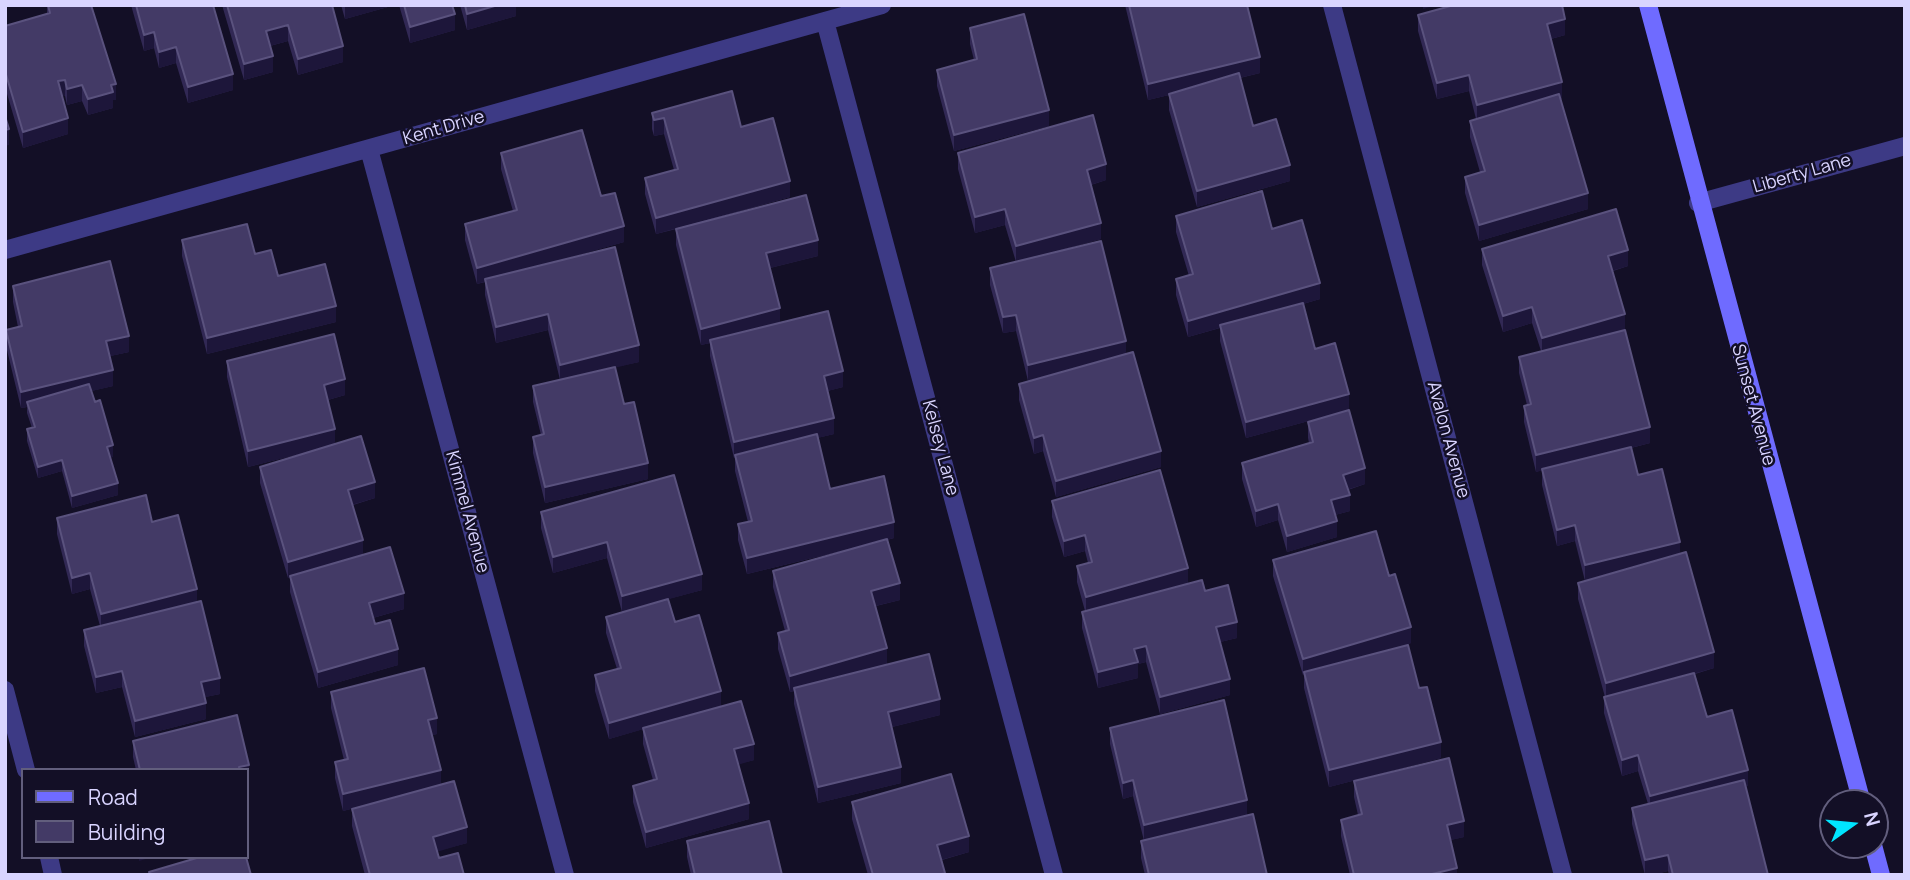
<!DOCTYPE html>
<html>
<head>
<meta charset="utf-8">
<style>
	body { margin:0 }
	#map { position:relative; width:1910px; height:880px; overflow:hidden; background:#130f26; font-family:Manrope,sans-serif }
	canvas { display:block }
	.frame { position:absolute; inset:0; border:7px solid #d9d4ff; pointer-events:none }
	.legend { position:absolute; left:21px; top:768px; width:228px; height:91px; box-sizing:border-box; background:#130f26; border:2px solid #625e7d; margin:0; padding:9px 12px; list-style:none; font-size:21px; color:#d9d4ff }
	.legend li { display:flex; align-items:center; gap:14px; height:35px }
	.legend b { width:35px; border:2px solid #625e7d }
	.north { position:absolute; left:1819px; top:789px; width:70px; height:70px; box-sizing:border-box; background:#130f26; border:2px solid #625e7d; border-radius:50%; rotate:75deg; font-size:19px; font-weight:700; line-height:28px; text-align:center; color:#d9d4ff }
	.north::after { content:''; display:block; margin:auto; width:24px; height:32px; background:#00e5ff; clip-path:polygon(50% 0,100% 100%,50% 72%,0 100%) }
</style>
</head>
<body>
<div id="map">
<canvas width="1910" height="880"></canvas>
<div class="frame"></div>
<ul class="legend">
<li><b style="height:9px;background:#6f6bff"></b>Road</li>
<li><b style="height:19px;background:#433a66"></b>Building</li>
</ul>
<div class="north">N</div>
</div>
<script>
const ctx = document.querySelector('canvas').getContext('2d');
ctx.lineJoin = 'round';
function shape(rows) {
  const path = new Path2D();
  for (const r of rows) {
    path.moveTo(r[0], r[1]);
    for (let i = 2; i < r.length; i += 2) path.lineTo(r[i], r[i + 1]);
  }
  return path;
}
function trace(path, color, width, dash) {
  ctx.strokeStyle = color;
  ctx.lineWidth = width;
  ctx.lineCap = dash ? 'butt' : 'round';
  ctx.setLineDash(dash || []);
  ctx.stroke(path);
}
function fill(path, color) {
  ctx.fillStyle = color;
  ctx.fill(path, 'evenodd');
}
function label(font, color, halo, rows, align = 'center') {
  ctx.font = font + ' Manrope,sans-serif';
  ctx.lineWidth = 5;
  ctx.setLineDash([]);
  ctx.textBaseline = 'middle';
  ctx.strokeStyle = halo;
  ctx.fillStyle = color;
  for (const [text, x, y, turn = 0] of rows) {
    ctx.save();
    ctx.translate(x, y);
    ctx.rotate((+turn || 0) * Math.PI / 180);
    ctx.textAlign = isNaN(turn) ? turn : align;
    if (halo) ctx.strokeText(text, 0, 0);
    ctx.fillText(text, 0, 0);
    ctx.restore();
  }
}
trace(shape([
	[1332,5,1563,875],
	[825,21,1054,875],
	[369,149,565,875],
	[1698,203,1905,146],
	[5,250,882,5],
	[5,690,26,770],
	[49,857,53,875]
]), '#3d3a85', 18);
trace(shape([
	[1648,5,1862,803],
	[1873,845,1881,875]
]), '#6f6bff', 18);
fill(shape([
	[47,5,91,5,116,100,113,100,113,108,88,115,82,101,67,105,65,96,62,96,68,134,23,148,5,87,5,26,47,14],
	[131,5,213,5,233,90,188,103,176,63,159,68,154,48,144,51],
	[222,5,332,5,343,62,298,75,288,41,270,46,273,72,244,80],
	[341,5,395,5,345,19],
	[399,5,452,5,455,30,410,43],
	[460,5,517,5,516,6,516,16,467,30],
	[1125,5,1247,5,1260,73,1240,78,1253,126,1290,181,1197,207,1169,110,1169,95,1148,100],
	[1418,15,1565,35,1551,39,1562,99,1561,99,1588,209,1479,241,1465,193,1465,177,1480,172,1470,137,1470,121,1476,119,1469,91,1437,99,1418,31],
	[970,28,1049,126,954,151,937,86,937,70,974,60,970,44],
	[652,113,741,127,790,197,698,223,818,256,770,268,780,323,843,387,827,391,834,434,817,438,830,489,894,538,887,540,900,600,876,606,887,664,940,715,892,727,901,783,818,803,794,704,794,691,790,692,778,649,778,633,785,631,773,587,773,571,862,546,747,574,738,540,738,524,748,522,735,471,735,458,734,458,710,356,710,343,701,345,676,245,676,229,656,234,645,194,645,178,674,170,664,134,654,136,652,129],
	[501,153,601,196,624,242,542,265,639,362,615,367,624,404,648,479,545,503,533,453,533,437,541,435,533,402,533,386,560,380,548,330,496,343,485,295,485,282,477,284,465,240,465,224,513,211,501,169],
	[958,153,1106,180,1091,185,1101,239,1017,262,1126,354,1161,467,1056,497,1043,451,1034,454,1019,400,1019,384,1028,381,1016,331,1003,333,990,285,990,268,1016,262,1005,225,975,233,958,169],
	[1176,216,1320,299,1303,304,1315,349,1349,410,1246,438,1220,341,1220,328,1188,337,1176,295,1176,279,1189,276,1176,232],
	[182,240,255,254,278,276,336,322,207,354,182,256],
	[1482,249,1628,266,1613,271,1625,330,1613,333,1650,443,1631,448,1638,475,1680,554,1714,668,1695,674,1707,717,1748,786,1745,786,1768,875,1669,875,1668,871,1652,875,1645,875,1632,824,1632,808,1648,804,1638,771,1622,776,1604,713,1604,697,1605,697,1578,599,1578,583,1585,581,1575,541,1557,546,1542,485,1542,470,1536,472,1524,422,1524,406,1527,405,1519,373,1519,357,1541,351,1532,323,1503,332,1482,265],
	[13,286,129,352,110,356,113,386,91,391,113,457,110,457,118,495,72,508,62,471,38,478,27,441,27,429,32,428,27,413,27,407,21,408,6,346,6,330,18,327,13,302],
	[227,361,345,395,328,400,335,444,375,498,353,505,363,554,404,609,373,618,375,624,398,665,318,688,290,592,290,577,288,578,260,483,260,467,315,450,248,467,227,377],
	[1308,422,1365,484,1348,490,1350,511,1335,515,1337,537,1287,552,1278,520,1256,527,1242,479,1242,463,1309,443,1308,438],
	[1052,501,1188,584,1205,591,1237,638,1220,642,1230,695,1160,714,1146,662,1138,664,1138,678,1098,688,1082,628,1082,612,1085,611,1077,582,1077,566,1088,563,1085,551,1064,557,1052,517],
	[541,512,702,590,668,599,675,622,721,707,754,760,738,764,749,819,646,848,633,802,633,786,653,780,643,744,643,729,609,739,595,691,595,675,617,669,606,633,606,617,622,612,607,558,553,573,541,528],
	[57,518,152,522,197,602,220,694,205,697,206,719,135,737,122,687,96,693,84,646,84,630,100,626,90,589,72,594,57,534],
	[1273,560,1389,576,1411,643,1374,654,1419,688,1441,758,1329,787,1304,688,1304,675,1303,675,1273,576],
	[331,692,437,734,432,735,441,785,467,843,437,851,439,858,464,875,365,875,352,826,352,809,396,797,343,811,335,778,335,762,344,760,331,708],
	[237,715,249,765,249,781,247,781,247,770,136,770,133,757,133,741],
	[1110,728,1247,816,1267,875,1145,875,1141,858,1141,841,1144,841,1133,796,1123,799,1110,744],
	[1354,781,1464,837,1450,840,1457,875,1350,875,1341,836,1341,820,1358,815,1354,797],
	[852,802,969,852,942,860,945,875,868,875,852,819],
	[687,841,782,875,691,875,687,857]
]), '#312854');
fill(shape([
	[345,5,395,5,345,19],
	[498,5,517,5,516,6,516,16,467,30,467,14],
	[1423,5,1437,5,1423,9],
	[455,14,455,30,410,43,410,27],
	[1565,19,1565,35,1547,40,1547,24],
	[288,25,288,41,266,47,266,31],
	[154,32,154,48,144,51,144,35],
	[343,46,343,62,298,75,298,59],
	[176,47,176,63,159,68,159,52],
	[273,56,273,72,244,80,244,64],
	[1260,57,1260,73,1148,100,1148,84],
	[233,74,233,90,188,103,188,87],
	[1469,75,1469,91,1437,99,1437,83],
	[65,80,65,96,58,97,58,81],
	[1562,82,1562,99,1477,121,1477,105],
	[116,84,116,100,113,100,113,108,88,115,88,99,111,85],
	[82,85,82,101,67,105,67,89],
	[1049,110,1049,126,954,151,954,135],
	[68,118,68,134,23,148,23,132],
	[664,118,664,134,654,136,654,120],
	[9,129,9,145,5,146,5,130],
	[1106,164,1106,180,1087,186,1087,170],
	[1290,165,1290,181,1197,207,1197,191],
	[790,181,790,197,656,234,656,218],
	[1588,193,1588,209,1479,241,1479,225],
	[1005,209,1005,225,975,233,975,217],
	[1101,223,1101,239,1016,262,1016,246],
	[624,226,624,242,477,284,477,268],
	[818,240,818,256,766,269,766,253],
	[1628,250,1628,266,1608,272,1608,256],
	[1320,283,1320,299,1188,337,1188,321],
	[336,306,336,322,207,354,207,338],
	[1532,307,1532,323,1503,332,1503,316],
	[780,308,780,324,710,340,710,343,701,345,701,329],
	[548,314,548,330,496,343,496,327],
	[1625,314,1625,330,1542,355,1542,338],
	[1016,315,1016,331,1003,333,1003,317],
	[129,336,129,352,106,357,106,341],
	[1126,341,1126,357,1028,381,1028,365],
	[639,345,639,362,560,381,560,365],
	[113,370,113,386,29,406,27,402,27,407,21,408,21,392],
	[843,371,843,387,824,392,824,376],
	[345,379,345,395,324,401,324,385],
	[1349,394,1349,410,1246,438,1246,422],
	[834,418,834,434,736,458,735,455,735,458,734,458,734,442],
	[1650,427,1650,443,1536,472,1536,455],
	[335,429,335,445,248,467,248,451],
	[1043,435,1043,451,1034,454,1034,438],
	[113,445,113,457,107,459,107,447],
	[1161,451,1161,467,1056,497,1056,481],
	[62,460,62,471,38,478,38,467],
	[648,463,648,479,545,503,545,487],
	[1365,468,1365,484,1343,491,1343,475],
	[375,482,375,498,348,506,348,490],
	[118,483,118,495,72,508,72,496],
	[1350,495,1350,511,1331,516,1331,500],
	[1278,504,1278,520,1256,527,1256,511],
	[1337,521,1337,537,1287,552,1287,536],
	[894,522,894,538,747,574,747,558],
	[1575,525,1575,541,1557,546,1557,530],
	[1085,535,1085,551,1064,557,1064,541],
	[363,540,363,556,288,578,288,562],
	[607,542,607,558,553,573,553,557],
	[1680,542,1680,558,1585,581,1585,565],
	[1188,568,1188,584,1086,613,1086,597],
	[90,573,90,589,72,594,72,578],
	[702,574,702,590,622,612,622,596],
	[900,583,900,600,871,607,871,591],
	[197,589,197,605,101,630,101,614],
	[404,593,404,609,369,619,369,603],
	[1237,622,1237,638,1216,643,1216,627],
	[1411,627,1411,643,1305,675,1304,672,1304,675,1303,675,1303,659],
	[1146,646,1146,662,1138,664,1138,678,1098,688,1098,672,1134,649],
	[887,648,887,664,794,688,794,691,790,692,790,676],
	[398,649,398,665,318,688,318,672],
	[1714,652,1714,668,1606,699,1606,683],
	[122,671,122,687,96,693,96,677],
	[220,678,220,694,201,698,201,682],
	[1230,679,1230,695,1160,714,1160,697],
	[721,691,721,707,609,739,609,723],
	[940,699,940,715,888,728,888,712],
	[206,703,206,719,135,737,135,721],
	[437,718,437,734,428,736,428,720],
	[1441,742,1441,758,1329,787,1329,770],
	[754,744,754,760,734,766,734,749],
	[1638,755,1638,771,1622,776,1622,760],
	[249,765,249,781,247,781,247,770,239,770,239,767],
	[901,767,901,783,818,803,818,787],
	[441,770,441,786,343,811,343,794],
	[1748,770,1748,786,1650,812,1650,796],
	[1133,780,1133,796,1123,799,1123,783],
	[1247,800,1247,816,1144,841,1144,825],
	[749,803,749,819,646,848,646,832],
	[1464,821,1464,837,1447,841,1447,825],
	[467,827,467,843,433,853,433,837],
	[969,836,969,852,937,861,937,845],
	[1668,855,1668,871,1652,875,1645,875,1645,860],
	[139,857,153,857,139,861],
	[1457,868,1457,875,1428,875]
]), '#1d163a');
const building = shape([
	[48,5,91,5,116,84,111,85,113,92,88,99,82,85,67,89,65,80,58,81,68,118,23,132,5,71,5,26,50,13,48,5],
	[136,5,213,5,233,74,188,87,176,47,159,52,154,32,144,35,136,5],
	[227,5,332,5,343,46,298,59,288,25,266,31,273,56,244,64,227,5],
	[404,5,452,5,455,14,410,27,404,5],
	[465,5,498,5,467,14,465,5],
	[1129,5,1247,5,1260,57,1148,84,1129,5],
	[1454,5,1562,5,1565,19,1547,24,1562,82,1477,105,1469,75,1437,83,1418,15,1454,5],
	[1024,14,1049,110,954,135,937,70,977,59,970,28,1024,14],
	[1239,73,1253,126,1276,119,1290,165,1197,191,1169,94,1239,73],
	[732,91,741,127,773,118,790,181,656,218,645,178,678,169,664,118,654,120,652,113,732,91],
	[1559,94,1588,193,1479,225,1465,177,1485,171,1470,121,1559,94],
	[1093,115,1106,164,1087,170,1101,223,1016,246,1005,209,975,217,958,153,1093,115],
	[5,116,9,129,5,130,5,116],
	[582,130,601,196,615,193,624,226,477,268,465,224,517,210,501,153,582,130],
	[1262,191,1272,229,1302,220,1320,283,1188,321,1176,279,1193,274,1176,216,1262,191],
	[806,195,818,240,766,253,780,308,701,329,676,229,806,195],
	[1616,209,1628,250,1608,256,1625,314,1542,338,1532,307,1503,316,1482,249,1616,209],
	[247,224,255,254,271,250,278,276,325,264,336,306,207,338,182,240,247,224],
	[1101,241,1126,341,1028,365,1016,315,1003,317,990,268,1101,241],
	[615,247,639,345,560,365,548,314,496,327,485,279,615,247],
	[110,261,129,336,106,341,113,370,21,392,6,330,22,326,13,286,110,261],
	[1303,303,1315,349,1335,343,1349,394,1246,422,1220,325,1303,303],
	[828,311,843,371,824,376,834,418,734,442,710,340,828,311],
	[1625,330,1650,427,1536,455,1524,406,1531,404,1519,357,1625,330],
	[334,334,345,379,324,385,335,429,248,451,227,361,334,334],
	[1133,352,1161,451,1056,481,1043,435,1034,438,1019,384,1133,352],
	[615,367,624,404,634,402,648,463,545,487,533,437,544,434,533,386,615,367],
	[89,384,95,402,100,400,113,445,107,447,118,483,72,496,62,460,38,467,27,429,35,427,27,402,89,384],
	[1349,410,1365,468,1343,475,1350,495,1331,500,1337,521,1287,536,1278,504,1256,511,1242,463,1313,442,1308,422,1349,410],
	[817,434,830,489,884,476,894,522,747,558,738,524,752,521,735,455,817,434],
	[361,436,375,482,348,490,363,540,288,562,260,467,361,436],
	[1631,447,1638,475,1662,469,1680,542,1585,565,1575,525,1557,530,1542,469,1631,447],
	[1160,470,1188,568,1086,597,1077,566,1092,562,1085,535,1064,541,1052,501,1160,470],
	[674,475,702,574,622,596,607,542,553,557,541,512,674,475],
	[146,495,152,522,178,515,197,589,101,614,90,573,72,578,57,518,146,495],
	[1376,531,1389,576,1395,574,1411,627,1303,659,1273,560,1376,531],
	[887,539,900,583,871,591,887,648,790,676,778,633,789,630,773,571,887,539],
	[390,547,404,593,369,603,375,624,390,620,398,649,318,672,290,576,390,547],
	[1686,552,1714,652,1606,683,1578,583,1686,552],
	[1202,580,1205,591,1228,585,1237,622,1216,627,1230,679,1160,697,1146,646,1134,649,1138,662,1098,672,1082,612,1202,580],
	[668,599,675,622,699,615,721,691,609,723,595,675,621,668,606,617,668,599],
	[201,601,220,678,201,682,206,703,135,721,122,671,96,677,84,630,201,601],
	[1408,645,1419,688,1427,687,1441,742,1329,770,1304,672,1408,645],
	[929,654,940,699,888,712,901,767,818,787,794,688,929,654],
	[424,668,437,718,428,720,441,770,343,794,335,762,348,759,331,692,424,668],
	[1694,673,1707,717,1732,710,1748,770,1650,796,1638,755,1622,760,1604,697,1694,673],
	[1224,700,1247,800,1144,825,1133,780,1123,783,1110,728,1224,700],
	[741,701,754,744,734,749,749,803,646,832,633,786,657,779,643,728,741,701],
	[237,715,249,765,239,767,240,770,140,770,133,741,237,715],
	[1449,758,1464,821,1447,825,1457,868,1428,875,1354,875,1341,820,1362,814,1354,781,1449,758],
	[951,774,969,836,937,845,945,873,938,875,873,875,852,802,951,774],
	[1744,780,1768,875,1673,875,1668,855,1645,860,1632,808,1744,780],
	[454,781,467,827,433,837,439,858,458,853,464,875,370,875,352,809,454,781],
	[1253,814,1267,875,1149,875,1141,841,1253,814],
	[769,821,782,875,695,875,687,841,769,821],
	[200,857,246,857,251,875,150,875,149,872,200,857]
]);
fill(building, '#433a66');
trace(building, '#5a527e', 2);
label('18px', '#d9d4ff', '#130f26', [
	["Kent Drive",444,128,-16],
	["Liberty Lane",1802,174,-16],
	["Sunset Avenue",1753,405,75],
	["Avalon Avenue",1448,440,75],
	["Kelsey Lane",940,448,75],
	["Kimmel Avenue",467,512,75]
]);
</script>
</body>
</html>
